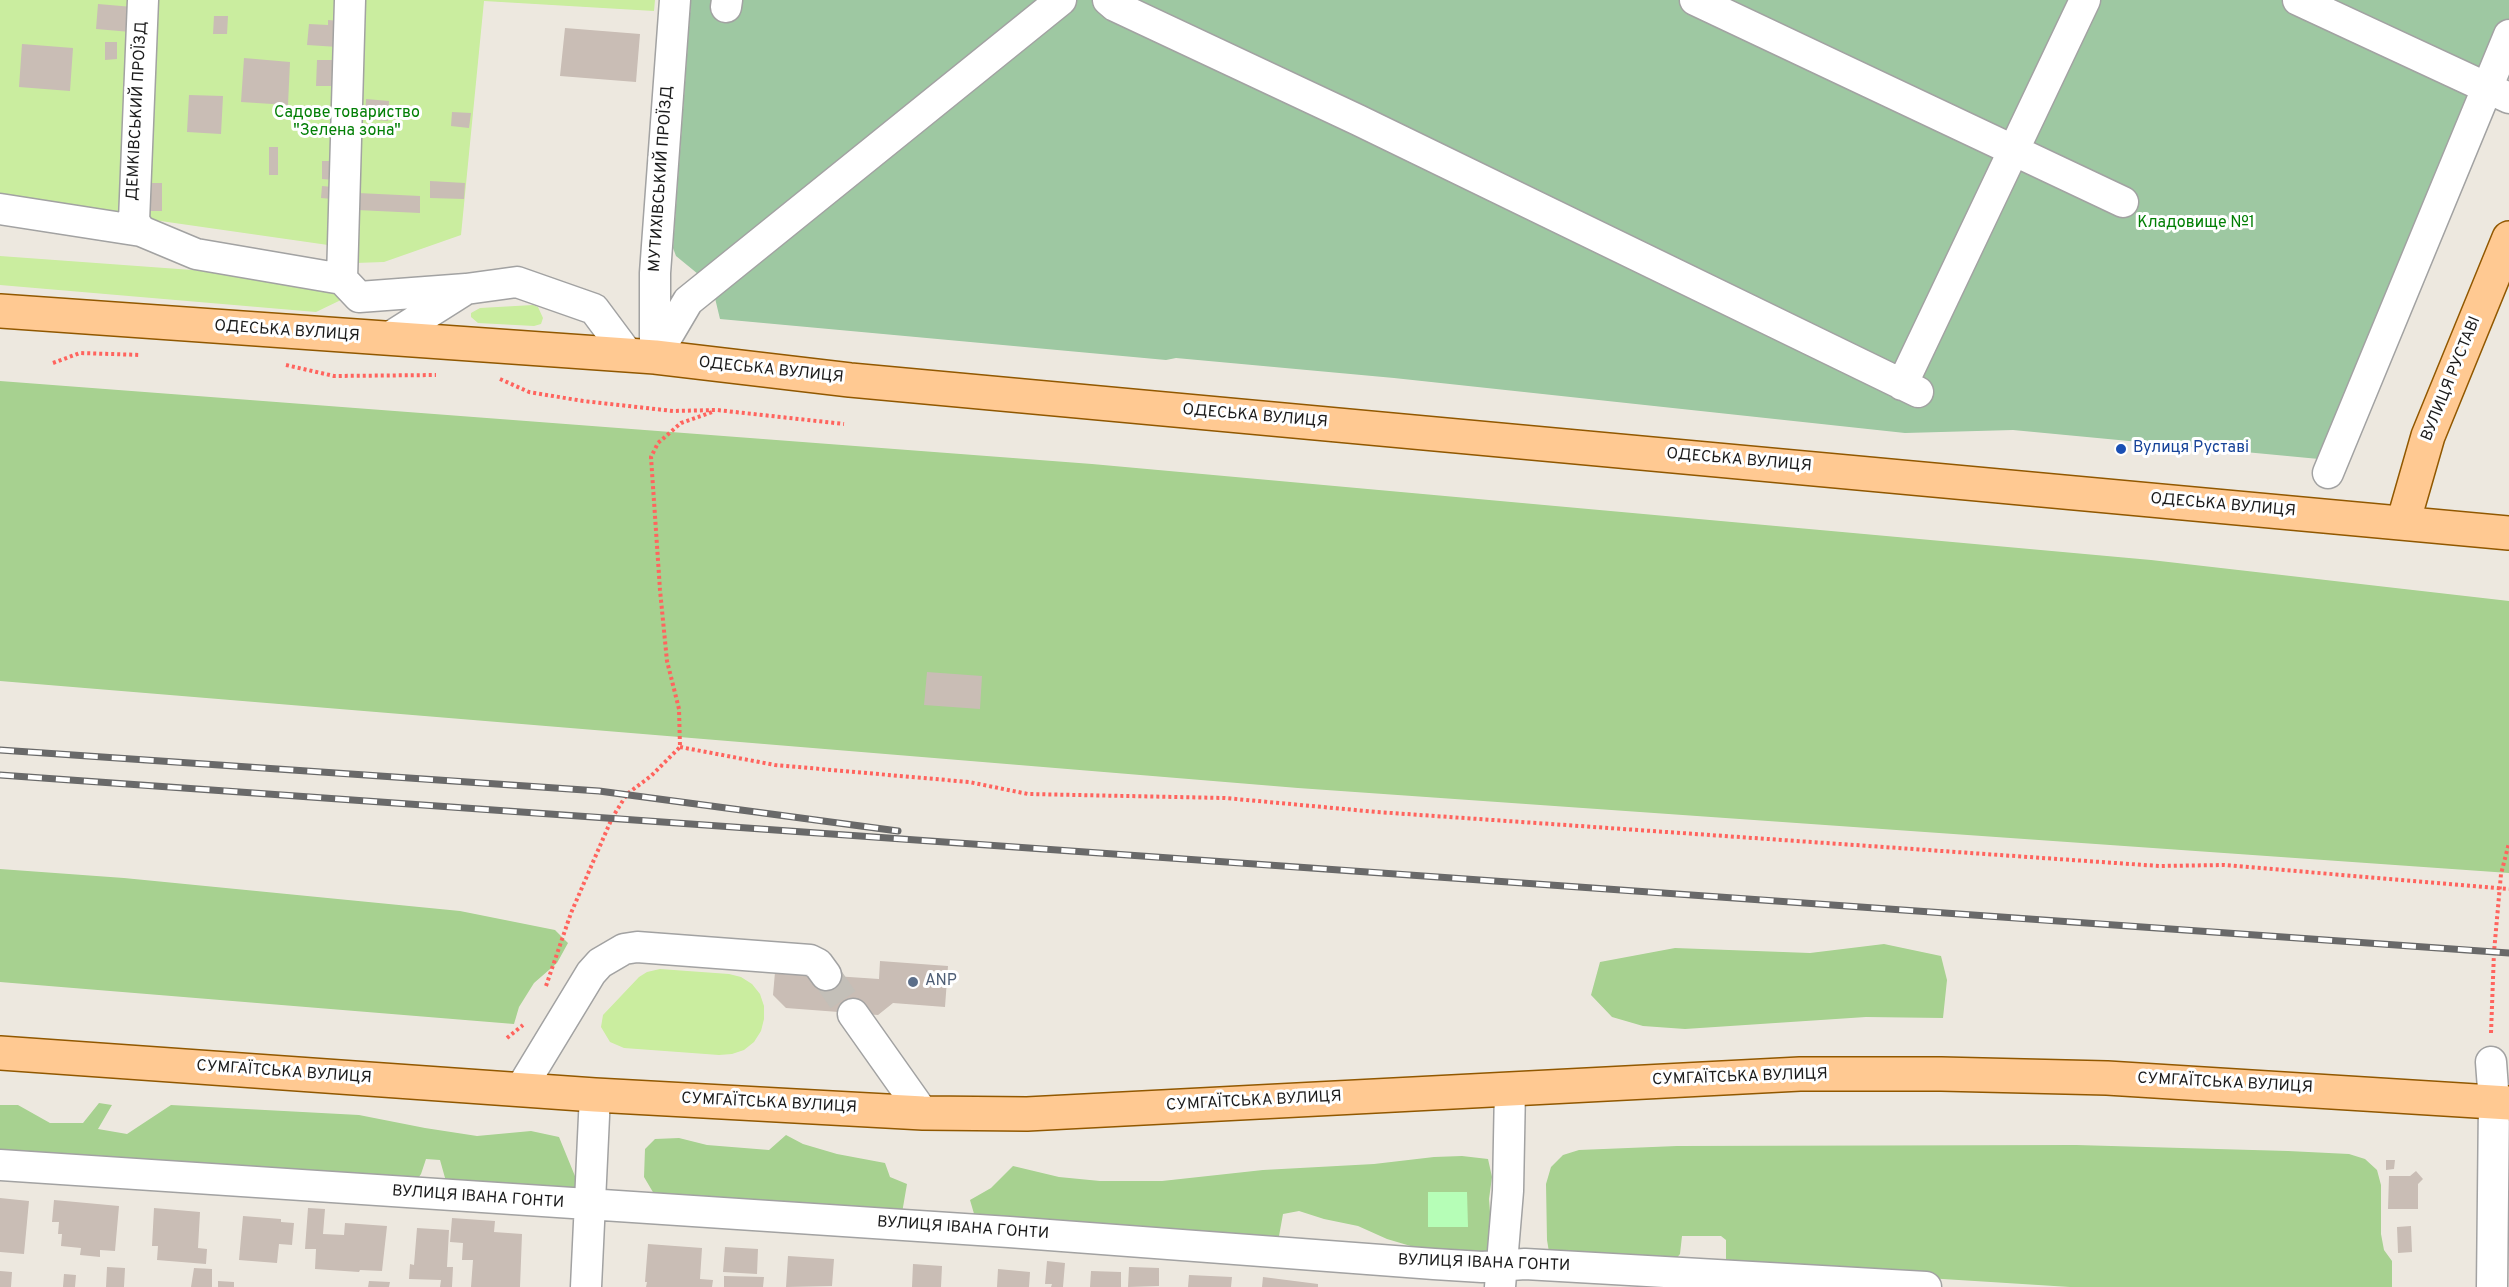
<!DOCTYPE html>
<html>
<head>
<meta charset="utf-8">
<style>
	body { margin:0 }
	canvas { display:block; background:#ede8df }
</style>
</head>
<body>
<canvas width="2509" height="1287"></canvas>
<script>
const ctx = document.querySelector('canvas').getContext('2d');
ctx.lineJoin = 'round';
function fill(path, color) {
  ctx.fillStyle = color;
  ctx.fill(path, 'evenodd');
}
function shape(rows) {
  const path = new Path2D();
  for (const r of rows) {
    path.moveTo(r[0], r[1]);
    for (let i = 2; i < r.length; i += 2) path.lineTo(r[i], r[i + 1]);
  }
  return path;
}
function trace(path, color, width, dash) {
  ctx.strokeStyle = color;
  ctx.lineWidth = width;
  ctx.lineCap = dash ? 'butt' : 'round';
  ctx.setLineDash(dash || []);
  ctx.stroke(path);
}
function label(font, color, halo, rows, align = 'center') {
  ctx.font = font + ' Overpass,sans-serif';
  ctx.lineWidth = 6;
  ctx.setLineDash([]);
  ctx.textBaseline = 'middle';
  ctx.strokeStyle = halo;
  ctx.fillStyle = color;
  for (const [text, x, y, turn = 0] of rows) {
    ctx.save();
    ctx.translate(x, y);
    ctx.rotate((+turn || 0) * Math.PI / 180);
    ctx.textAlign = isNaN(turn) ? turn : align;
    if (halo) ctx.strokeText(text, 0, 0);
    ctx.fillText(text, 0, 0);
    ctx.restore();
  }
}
fill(shape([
	[0,0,655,0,654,11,484,1,461,235,384,262,355,263,335,246,0,198],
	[0,256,316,279,328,285,343,299,316,312,0,285],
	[533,305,538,307,543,318,541,324,534,326,478,323,471,317,471,313,480,308],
	[660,969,729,974,741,977,752,984,760,994,764,1006,764,1019,761,1031,754,1042,744,1050,732,1054,719,1055,624,1048,610,1042,601,1027,603,1015,639,977,647,972]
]), '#caed9f');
fill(shape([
	[0,381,1092,464,2151,560,2509,601,2509,873,1298,788,0,681],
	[0,869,124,878,460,911,555,930,568,943,557,963,534,983,519,1007,514,1024,0,982],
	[1884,944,1941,956,1947,980,1943,1018,1866,1017,1685,1029,1643,1026,1612,1017,1591,995,1600,962,1675,948,1810,953],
	[99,1103,112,1105,98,1129,127,1134,171,1105,359,1115,425,1128,477,1136,531,1131,559,1137,577,1181,572,1196,447,1185,440,1160,426,1159,421,1174,412,1187,0,1156,0,1105,18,1105,50,1123,83,1123],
	[786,1135,803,1144,837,1154,885,1163,890,1177,907,1184,902,1213,657,1199,644,1177,645,1149,655,1139,679,1138,707,1145,769,1150],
	[2076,1145,2288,1151,2349,1154,2365,1159,2377,1170,2381,1185,2381,1234,2384,1250,2392,1261,2392,1287,2070,1287,1768,1268,1726,1263,1726,1240,1721,1236,1682,1236,1680,1254,1675,1260,1549,1252,1547,1240,1546,1184,1551,1167,1563,1155,1579,1150,1677,1146],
	[1462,1156,1488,1159,1492,1177,1489,1199,1492,1237,1487,1252,1482,1257,1414,1247,1387,1239,1358,1226,1324,1219,1299,1211,1283,1214,1279,1236,1242,1237,977,1224,970,1200,991,1188,1013,1166,1059,1177,1100,1181,1162,1181,1263,1170,1374,1164,1434,1157]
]), '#a7d190');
fill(shape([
	[691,0,2509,0,2509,56,2340,461,2013,430,1905,433,1394,378,1176,358,1166,360,720,319,714,294,698,274,676,256,673,248]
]), '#9ec8a2');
fill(shape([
	[1428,1192,1467,1192,1468,1227,1428,1227]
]), '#b6feb7');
fill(shape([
	[98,4,133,7,131,32,96,29],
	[214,16,228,16,227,34,213,34],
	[328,20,340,21,338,47,307,45,309,24,328,25],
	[565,28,640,34,636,82,560,76],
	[105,42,117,42,117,59,105,60],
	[22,44,73,48,70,91,19,87],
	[244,58,290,62,288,105,241,102],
	[317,60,335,60,334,86,316,86],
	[189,95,223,96,221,134,187,132],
	[366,99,389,101,388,121,365,119],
	[452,112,471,113,469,128,451,126],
	[269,147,278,147,278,175,269,175],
	[322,161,335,161,334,180,322,179],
	[430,181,465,183,464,199,430,198],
	[148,183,162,183,162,211,148,211],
	[322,186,333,187,332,199,321,198],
	[358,193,420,196,420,213,357,210],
	[927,672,982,676,980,709,924,705],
	[880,961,948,966,945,1007,893,1003,878,1015,786,1008,773,995,775,972,879,979],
	[2386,1160,2395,1160,2394,1169,2386,1170],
	[2416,1171,2423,1179,2418,1184,2418,1209,2388,1209,2389,1176,2410,1176],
	[0,1198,29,1201,24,1254,0,1252],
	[54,1200,119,1206,115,1251,100,1250,100,1257,80,1255,81,1248,61,1246,62,1234,58,1234,59,1222,52,1222],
	[154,1208,200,1212,198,1248,207,1249,206,1264,157,1260,158,1246,152,1246],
	[308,1208,325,1209,323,1234,344,1235,345,1223,387,1226,382,1271,360,1270,359,1272,315,1269,316,1249,305,1249],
	[243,1216,281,1219,281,1222,294,1223,292,1245,279,1244,277,1263,239,1260],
	[452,1218,495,1221,494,1232,522,1234,520,1287,471,1287,473,1260,462,1260,463,1243,450,1242],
	[2411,1226,2412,1252,2398,1253,2397,1227],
	[417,1228,449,1230,447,1267,453,1267,452,1287,440,1287,441,1280,409,1279,410,1264,414,1265],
	[648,1244,702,1248,700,1279,713,1280,712,1287,646,1287,647,1282,645,1282],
	[725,1247,758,1249,757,1274,723,1272],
	[788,1256,834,1259,832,1286,786,1287],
	[1047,1261,1065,1263,1063,1287,1051,1287,1052,1284,1045,1284],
	[913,1264,942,1266,941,1287,912,1287],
	[107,1267,125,1268,124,1287,106,1287],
	[1129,1267,1159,1268,1159,1286,1128,1287],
	[194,1268,212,1269,212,1287,191,1287],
	[998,1269,1030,1272,1029,1287,997,1287],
	[0,1271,12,1272,11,1287,0,1287],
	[1091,1271,1121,1272,1121,1287,1090,1287],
	[64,1274,76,1275,75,1287,63,1287],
	[1189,1275,1232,1277,1231,1287,1188,1287],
	[724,1276,764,1277,763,1287,724,1287],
	[1263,1277,1318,1284,1318,1287,1262,1287],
	[218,1281,234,1282,234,1287,218,1287],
	[369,1281,390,1282,389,1287,368,1287]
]), '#c9bdb5');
trace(shape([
	[826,975,853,1014]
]), '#c3bfb8', 30, [30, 15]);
const minor = shape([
	[143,0,134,221,141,231,196,254,342,279,359,297,466,289],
	[1108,0,1115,6,1358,120,1918,392],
	[1695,0,2123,202],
	[2298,0,2509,98],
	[726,7,727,0],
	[0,209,141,231],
	[342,279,350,0],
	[387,339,466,289,517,282,594,309,629,356],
	[655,357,688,301,1061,0],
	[655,357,655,273,675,0],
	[1902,385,2085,0],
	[2328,473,2509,35],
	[853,1014,923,1113],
	[2491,1062,2494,1102,2492,1287],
	[520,1090,591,973,600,963,624,949,637,947,810,960,818,964,826,975],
	[0,1165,1009,1232,1434,1264,1482,1267,1525,1264,1926,1287],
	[586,1287,595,1095],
	[1500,1287,1508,1191,1510,1088]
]);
const major = shape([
	[0,311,655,357,850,380,2509,533],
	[2403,523,2428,436,2509,238],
	[0,1053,595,1095,923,1113,1027,1114,1800,1074,1941,1074,2107,1078,2509,1103]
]);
trace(minor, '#a2a2a2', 33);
trace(major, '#915800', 36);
trace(shape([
	[53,363,80,353,141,355],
	[286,365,334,376,436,375],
	[500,379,529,392,583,401,673,411,717,410,844,424],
	[680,747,775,765,969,782,1028,794,1225,798,1377,812,2159,866,2224,865,2509,889],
	[546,986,571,913,612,818,627,794,651,776,680,747,679,709,667,661,660,590,651,457,658,443,681,423,712,412],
	[2491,1033,2494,952,2501,874,2509,843],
	[507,1038,523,1025]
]), '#ff645e', 4, [3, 3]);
trace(minor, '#fff', 30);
trace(major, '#ffc992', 33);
const rail = shape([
	[0,750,599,791,898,831],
	[0,775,2509,953]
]);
trace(rail, '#696969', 7);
trace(rail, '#fff', 4.5, [14]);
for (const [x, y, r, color] of [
	[2121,449,6,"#1a4fb4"],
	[913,982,6,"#5c6f8a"]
]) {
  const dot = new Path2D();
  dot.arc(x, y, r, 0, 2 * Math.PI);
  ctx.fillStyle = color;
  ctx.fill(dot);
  trace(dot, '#fff', 2);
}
label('16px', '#1b1b1b', '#fff', [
	["ДЕМКІВСЬКИЙ ПРОЇЗД",138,111,-87],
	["МУТИХІВСЬКИЙ ПРОЇЗД",662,179,-86],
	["ОДЕСЬКА ВУЛИЦЯ",287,332,4],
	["ОДЕСЬКА ВУЛИЦЯ",771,371,6],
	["ВУЛИЦЯ РУСТАВІ",2452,379,-68],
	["ОДЕСЬКА ВУЛИЦЯ",1255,417,5],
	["ОДЕСЬКА ВУЛИЦЯ",1739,461,5],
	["ОДЕСЬКА ВУЛИЦЯ",2223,506,5],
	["СУМГАЇТСЬКА ВУЛИЦЯ",284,1073,4],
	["СУМГАЇТСЬКА ВУЛИЦЯ",1740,1078,-2],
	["СУМГАЇТСЬКА ВУЛИЦЯ",2225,1084,3],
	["СУМГАЇТСЬКА ВУЛИЦЯ",1254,1102,-3],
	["СУМГАЇТСЬКА ВУЛИЦЯ",769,1104,3],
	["ВУЛИЦЯ ІВАНА ГОНТИ",478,1198,4],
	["ВУЛИЦЯ ІВАНА ГОНТИ",963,1229,4],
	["ВУЛИЦЯ ІВАНА ГОНТИ",1484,1264,2]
]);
label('16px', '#027f05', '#fff', [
	["Садове товариство",347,114],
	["\"Зелена зона\"",347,132],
	["Кладовище №1",2196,224]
]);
label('16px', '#164399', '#fff', [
	["Вулиця Руставі",2133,449]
], 'left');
label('16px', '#4e5e75', '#fff', [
	["ANP",925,982]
], 'left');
</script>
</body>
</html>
